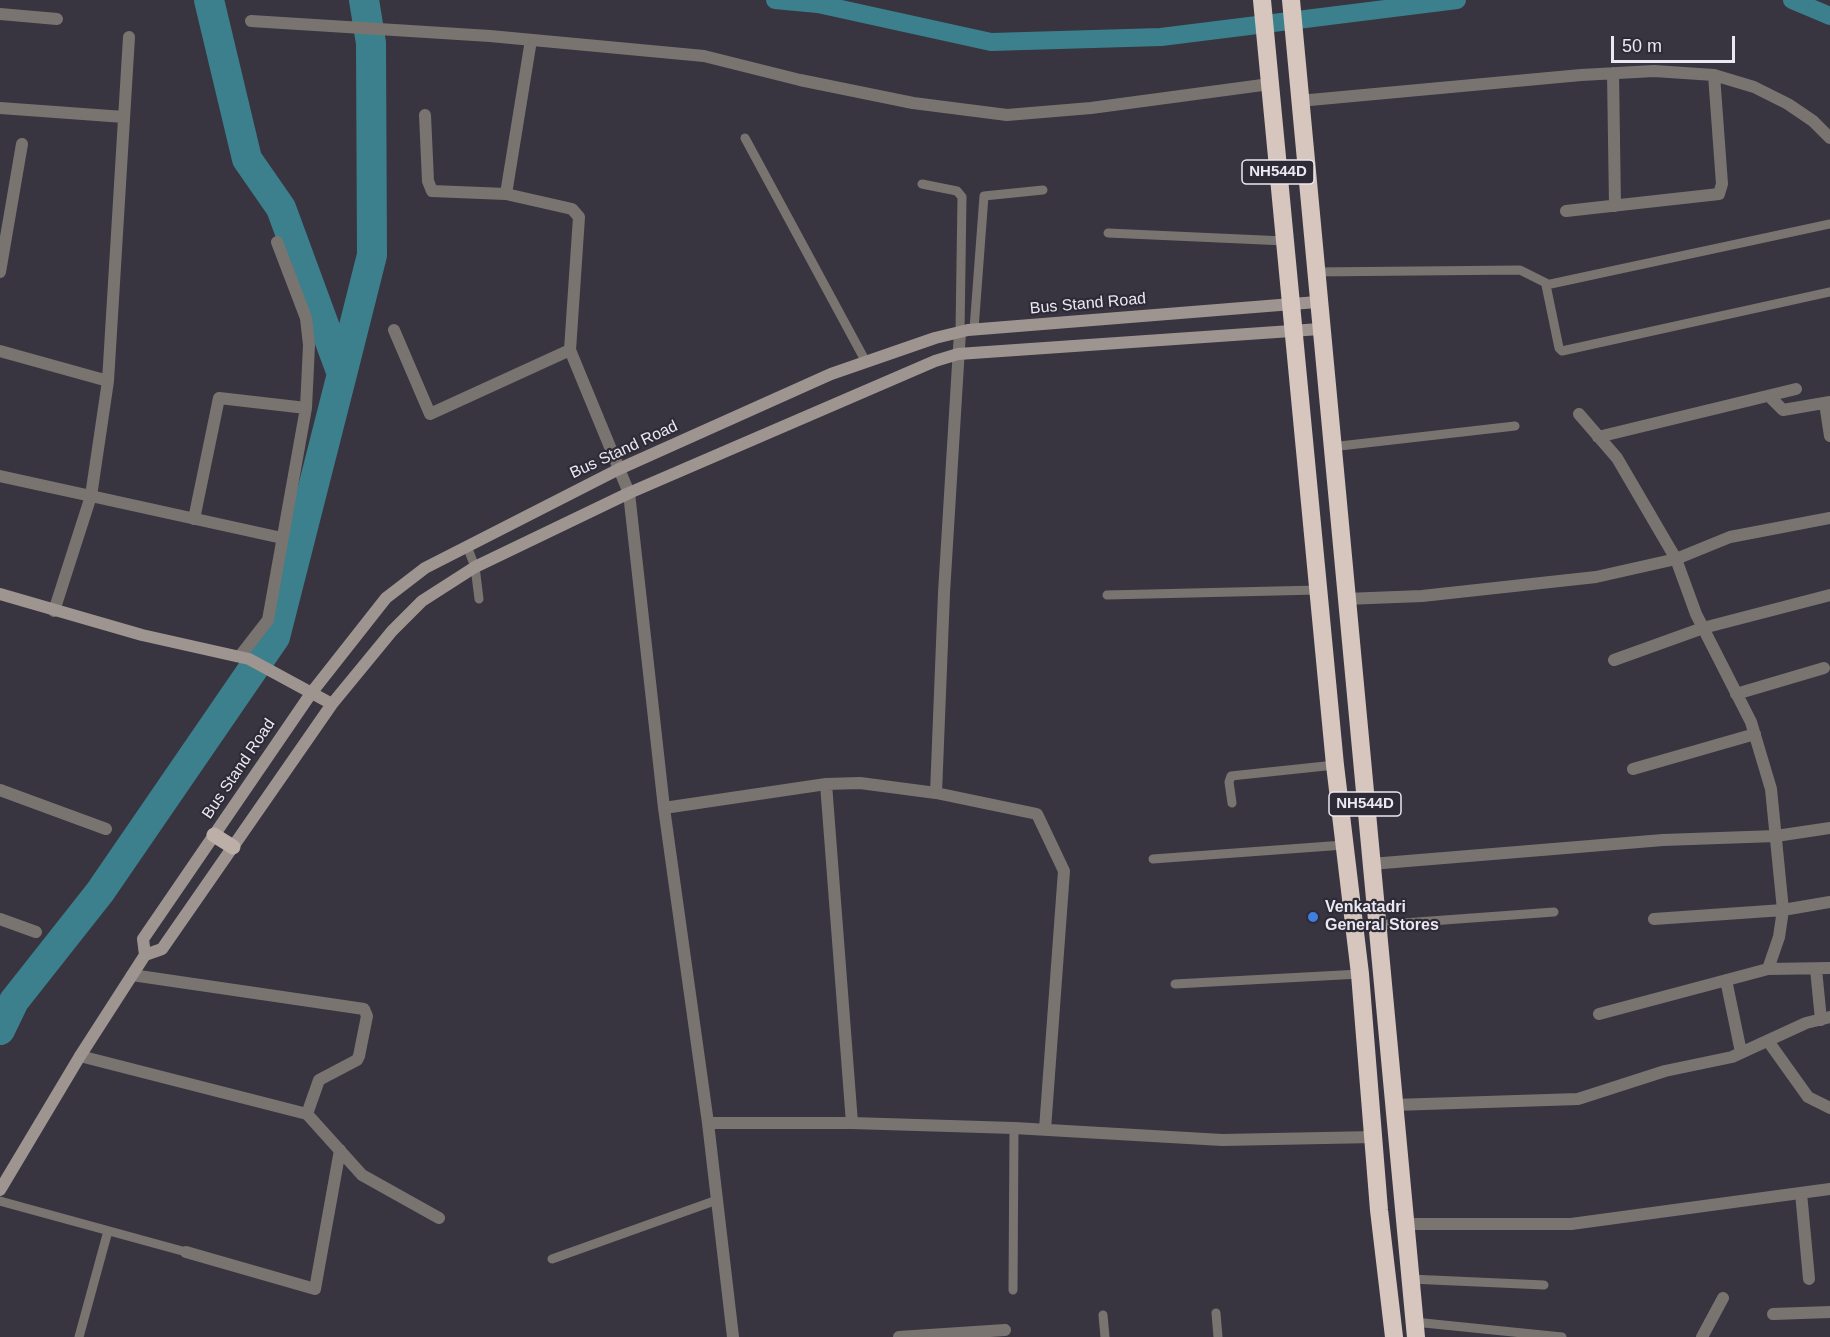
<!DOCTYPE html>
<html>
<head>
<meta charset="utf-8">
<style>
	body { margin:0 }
	#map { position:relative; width:1830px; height:1337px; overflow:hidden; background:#383541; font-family:Helvetica,sans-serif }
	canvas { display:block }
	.scale { position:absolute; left:1611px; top:36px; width:124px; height:27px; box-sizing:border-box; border:3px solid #eae8f0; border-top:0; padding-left:8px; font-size:18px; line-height:21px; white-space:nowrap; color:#eae8f0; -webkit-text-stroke:4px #2e2b37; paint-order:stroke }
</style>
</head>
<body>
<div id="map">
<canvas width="1830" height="1337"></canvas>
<div class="scale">50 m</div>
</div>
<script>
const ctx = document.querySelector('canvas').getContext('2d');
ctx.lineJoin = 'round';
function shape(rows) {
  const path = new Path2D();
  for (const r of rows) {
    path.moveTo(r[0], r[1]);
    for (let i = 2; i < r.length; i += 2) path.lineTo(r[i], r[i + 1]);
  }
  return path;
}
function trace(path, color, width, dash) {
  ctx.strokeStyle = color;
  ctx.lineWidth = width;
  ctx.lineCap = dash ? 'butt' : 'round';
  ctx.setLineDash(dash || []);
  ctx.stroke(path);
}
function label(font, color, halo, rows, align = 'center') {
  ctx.font = font + ' Helvetica,sans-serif';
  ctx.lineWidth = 4.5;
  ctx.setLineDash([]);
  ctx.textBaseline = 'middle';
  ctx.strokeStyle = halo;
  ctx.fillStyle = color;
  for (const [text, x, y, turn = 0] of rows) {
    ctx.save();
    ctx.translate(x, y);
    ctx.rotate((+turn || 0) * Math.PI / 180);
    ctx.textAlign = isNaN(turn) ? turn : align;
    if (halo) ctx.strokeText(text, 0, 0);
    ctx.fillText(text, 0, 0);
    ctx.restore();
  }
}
trace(shape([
	[775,0,818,4,991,42,1161,37,1457,0],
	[1792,0,1830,16]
]), '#3b808c', 18);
trace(shape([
	[342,374,372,255,371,43,364,0],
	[0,1030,14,1001,100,892,275,637,342,374,281,208,247,159,209,0]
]), '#3b808c', 30);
trace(shape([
	[745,138,866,362],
	[922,184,957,191,962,197,960,332],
	[1830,224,1546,285,1559,348,1562,351,1830,292],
	[1108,233,1285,241],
	[1314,272,1520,270,1546,283],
	[974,329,984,196,1043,190],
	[1331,447,1515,426],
	[467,546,475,567,479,599],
	[1107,595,1318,590],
	[1232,803,1229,782,1231,776,1335,765],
	[1153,859,1344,845],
	[1376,925,1554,912],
	[1175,984,1360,974],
	[0,1201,186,1252],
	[552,1259,717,1200],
	[1410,1279,1544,1285],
	[1013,1290,1014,1128],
	[1216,1313,1218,1337],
	[1103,1315,1105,1337],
	[1414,1322,1562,1337],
	[79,1337,108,1231]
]), '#7a7470', 9);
trace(shape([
	[0,14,57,19],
	[251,21,490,36,704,56,800,80,913,103,1007,115,1091,108,1270,84],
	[1613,73,1615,206],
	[1299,101,1581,75,1654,71,1714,75,1754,87,1788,104,1813,121,1830,138],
	[0,108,124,117],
	[425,115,428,181,432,191,506,194,572,209,579,217,570,350,629,493,664,808,826,784,860,783,936,793,944,593,960,332],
	[506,194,531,40],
	[1566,211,1719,194,1722,184,1714,75],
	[0,272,22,144],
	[394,330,430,414,570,350],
	[0,351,108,381],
	[1769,396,1783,410,1830,402],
	[1825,403,1830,436],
	[1579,414,1617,458,1676,559,1730,537,1830,518],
	[1598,437,1796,389],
	[0,476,91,496,108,381,129,37],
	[194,519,219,398,306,408],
	[1345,599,1422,596,1596,577,1676,559,1696,614,1751,722,1771,789,1783,910,1779,937,1768,969,1830,968],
	[54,611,91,496,282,538],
	[240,656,268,620,306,408,309,345,306,318,277,242],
	[1614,660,1703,628,1830,595],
	[1736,694,1824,668],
	[1633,769,1755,734],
	[826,784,852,1123],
	[0,790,106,829],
	[936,793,1037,814,1064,871,1045,1129],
	[664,808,708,1123,733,1337],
	[1371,864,1663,840,1776,836,1830,828],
	[0,919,36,932],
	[1654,919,1783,910,1830,902],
	[1816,969,1821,1020],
	[132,975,364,1009,367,1016,359,1056,357,1060,319,1080,307,1114],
	[1726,980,1741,1052],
	[1599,1014,1768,969],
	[1768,1041,1808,1097,1830,1108],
	[80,1056,307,1114,362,1175,439,1218],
	[1394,1105,1578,1099,1665,1071,1732,1057,1806,1023,1830,1017],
	[708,1123,852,1123,1014,1128,1222,1140,1375,1137],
	[1801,1193,1809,1279],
	[1405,1224,1571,1224,1830,1189],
	[186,1252,315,1289,340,1150],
	[1773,1314,1830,1312],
	[899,1337,1005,1330],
	[1702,1337,1723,1298]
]), '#7a7470', 12);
trace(shape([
	[0,594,142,635,249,659,332,704],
	[145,955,162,949,332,704,392,631,422,601,475,567,629,493,935,361,958,354,1320,329],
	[0,1190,80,1056,145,955,143,939,312,692,386,598,425,568,619,469,831,374,935,338,968,330,1317,302]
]), '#9f9590', 12);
trace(shape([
	[214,835,233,847]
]), '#bcafa8', 15);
trace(shape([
	[1262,0,1335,765,1360,974,1379,1210,1394,1337],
	[1291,0,1416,1337]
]), '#d6c6be', 18);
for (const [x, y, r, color] of [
	[1313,917,6,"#3f7fe0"]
]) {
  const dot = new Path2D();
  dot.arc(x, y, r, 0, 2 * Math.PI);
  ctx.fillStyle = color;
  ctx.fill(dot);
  trace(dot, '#2e2b37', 2);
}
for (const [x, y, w] of [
	[1278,172,72],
	[1365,804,72]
]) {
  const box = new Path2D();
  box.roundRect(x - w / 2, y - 12, w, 24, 4.5);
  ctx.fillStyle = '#2e2b37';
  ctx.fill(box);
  trace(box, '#eae8f0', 1.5);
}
label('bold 15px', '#eae8f0', null, [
	["NH544D",1278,172],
	["NH544D",1365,804]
]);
label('16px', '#eae8f0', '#2e2b37', [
	["Bus Stand Road",1088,304,-5],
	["Bus Stand Road",624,450,-25],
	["Bus Stand Road",239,769,-56]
]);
label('bold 16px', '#eae8f0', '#2e2b37', [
	["Venkatadri",1325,908],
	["General Stores",1325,926]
], 'left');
</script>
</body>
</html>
